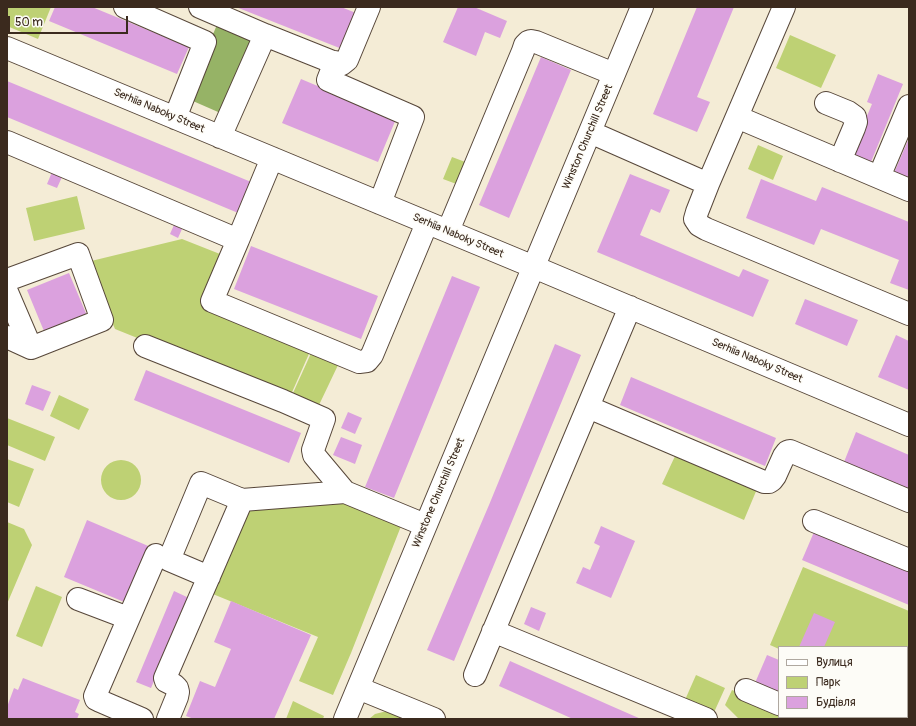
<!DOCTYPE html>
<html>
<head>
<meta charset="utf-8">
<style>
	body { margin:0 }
	#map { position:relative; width:916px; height:726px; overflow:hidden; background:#f4ecd6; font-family:Pangolin,sans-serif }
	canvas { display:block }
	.frame { position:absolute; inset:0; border:8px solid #3b2a1e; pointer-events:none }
	.legend { position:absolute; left:778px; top:646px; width:130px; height:72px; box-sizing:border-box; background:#fdfcf7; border:1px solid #afa8a0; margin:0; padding:5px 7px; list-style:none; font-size:12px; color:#3b2a1e }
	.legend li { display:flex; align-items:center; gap:8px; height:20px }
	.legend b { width:20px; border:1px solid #afa8a0 }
	.scale { position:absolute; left:8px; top:16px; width:120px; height:18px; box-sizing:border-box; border:2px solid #3b2a1e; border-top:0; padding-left:5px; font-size:12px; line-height:14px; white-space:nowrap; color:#3b2a1e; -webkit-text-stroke:3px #fdfcf7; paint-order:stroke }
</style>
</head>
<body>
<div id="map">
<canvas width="916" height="726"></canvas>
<div class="frame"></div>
<ul class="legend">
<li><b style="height:5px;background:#fff"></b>Вулиця</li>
<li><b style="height:11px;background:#bed174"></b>Парк</li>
<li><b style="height:11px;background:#dba1de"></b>Будівля</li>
</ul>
<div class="scale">50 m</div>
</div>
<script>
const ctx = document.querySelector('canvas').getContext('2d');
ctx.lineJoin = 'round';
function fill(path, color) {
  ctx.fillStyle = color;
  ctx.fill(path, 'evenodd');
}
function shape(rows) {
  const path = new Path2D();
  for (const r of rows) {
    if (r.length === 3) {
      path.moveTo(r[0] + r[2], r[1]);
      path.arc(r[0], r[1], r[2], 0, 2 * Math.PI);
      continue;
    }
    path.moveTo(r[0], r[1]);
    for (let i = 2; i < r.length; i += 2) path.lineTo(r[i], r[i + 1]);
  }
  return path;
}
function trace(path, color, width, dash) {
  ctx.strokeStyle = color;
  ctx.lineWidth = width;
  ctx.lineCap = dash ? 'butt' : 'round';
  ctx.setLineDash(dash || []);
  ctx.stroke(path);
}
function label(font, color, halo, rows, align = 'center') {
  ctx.font = font + ' Pangolin,sans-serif';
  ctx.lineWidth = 3;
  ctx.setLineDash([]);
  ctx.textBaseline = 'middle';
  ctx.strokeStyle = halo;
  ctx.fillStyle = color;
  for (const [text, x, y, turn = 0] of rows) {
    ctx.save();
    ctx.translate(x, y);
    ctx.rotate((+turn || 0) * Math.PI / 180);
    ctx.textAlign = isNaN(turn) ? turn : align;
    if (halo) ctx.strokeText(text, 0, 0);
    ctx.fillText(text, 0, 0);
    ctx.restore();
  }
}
fill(shape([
	[7,7,51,7,38,39,7,26],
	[790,35,836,55,821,88,776,68],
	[758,145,783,156,773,180,748,169],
	[452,157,468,163,459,185,443,179],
	[77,196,85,229,34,241,26,208],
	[182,239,225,256,206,301,312,347,289,399,115,329,87,262],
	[312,351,339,363,319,405,293,393],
	[59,395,89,409,79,430,50,416],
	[7,418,55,437,45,461,7,445],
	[676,454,757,489,744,520,662,484],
	[7,459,34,469,19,507,7,502],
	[121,480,20],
	[345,492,405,516,351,653,333,695,299,681,318,637,203,590,242,500],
	[7,522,24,529,32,545,7,604],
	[803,567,909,611,909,703,907,702,907,647,779,647,779,649,770,645],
	[36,586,62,597,42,647,16,636],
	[696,675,725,688,711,719,681,709],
	[732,690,779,709,779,717,799,717,804,719,739,719,725,705],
	[293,701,324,716,323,719,286,719],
	[383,712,390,712,408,719,369,719,375,714]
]), '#bed174');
fill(shape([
	[219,20,259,37,225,115,186,98]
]), '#96b366');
fill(shape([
	[55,7,92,7,189,47,177,74,49,21],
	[236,7,341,7,356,13,342,49],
	[458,7,474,7,507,21,500,38,485,32,476,56,443,42],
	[697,7,734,7,697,97,710,102,697,132,653,114],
	[541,57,571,70,509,218,479,205],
	[878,74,903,84,871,162,851,154,872,104,867,102],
	[301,79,396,119,378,162,282,123],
	[7,81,256,184,243,215,7,117],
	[909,138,909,179,894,173],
	[52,172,62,177,57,188,47,184],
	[630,174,670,190,660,213,651,209,640,235,739,277,743,269,769,280,753,317,597,252],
	[761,179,816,201,822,187,909,222,909,290,890,283,899,260,821,229,814,245,746,218],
	[174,225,182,229,178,238,170,234],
	[251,246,378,296,361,339,234,289],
	[69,273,88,318,46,336,27,290],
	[452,276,480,287,394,498,365,487],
	[805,299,858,320,847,346,795,324],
	[896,335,909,341,909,390,878,377],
	[555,344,581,355,454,661,427,650,489,505],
	[146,370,301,433,289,463,134,400],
	[631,377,776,438,765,466,620,405],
	[32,385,51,392,43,411,25,404],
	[348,412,362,418,355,434,341,428],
	[856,432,909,455,909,489,844,462],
	[341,437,362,445,355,464,333,455],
	[87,520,153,548,129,604,64,577],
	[601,526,635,541,611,598,576,583,583,567,590,570,600,546,594,543],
	[814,532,909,571,909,605,802,560],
	[174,591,189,598,151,688,136,682],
	[231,601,311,635,274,719,194,719,186,716,200,681,215,687,231,649,214,642],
	[531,607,546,613,539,631,524,624],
	[814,613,835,622,824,647,799,647],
	[767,655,779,660,779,694,755,683],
	[510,661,609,705,641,719,573,719,499,686],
	[23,678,80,700,75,712,79,714,77,719,7,719,7,707,14,688,18,690],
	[909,714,909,719,840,719,836,717,907,717]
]), '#dba1de');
const minor = shape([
	[125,7,205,42,175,118],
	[200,7,265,35,340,65,342,64,347,60,369,7],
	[784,7,708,184,697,212,695,219,699,225,706,229,909,314],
	[7,48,534,267,909,425],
	[335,62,328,80,413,117,380,203],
	[826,103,848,112,855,117,856,122,854,128,840,161],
	[737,117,909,190],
	[590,132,708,184],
	[220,137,265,35],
	[7,142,238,240,272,158],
	[879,177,909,106],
	[448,231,523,51,525,45,528,42,531,41,536,42,614,74],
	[238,240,212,301,359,362,367,361,372,355,427,223],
	[7,280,78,254,102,320,31,348,7,337],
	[7,292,31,348],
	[145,346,283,401,324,419,313,450,314,455,319,461,345,492],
	[588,407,764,482,769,482,772,480,775,476,784,456,787,452,790,451,909,501],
	[814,521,909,560],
	[209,577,169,560,201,483,242,500],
	[78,599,128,618],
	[493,631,706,719],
	[475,675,630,307],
	[358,688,434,719],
	[746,690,779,704],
	[907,707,909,708],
	[810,717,815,719],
	[142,719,100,701,96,699,95,696,156,555],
	[168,719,177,697,178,692,177,688,174,685,166,681,165,678,242,500,345,492,425,525],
	[345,719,642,7]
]);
trace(minor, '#57473a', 24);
trace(minor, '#fff', 22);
label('11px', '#3b2a1e', '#fdfcf7', [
	["Serhiia Naboky Street",159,111,23],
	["Winston Churchill Street",588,137,-67],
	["Serhiia Naboky Street",458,236,23],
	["Serhiia Naboky Street",757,361,23],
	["Winstone Churchill Street",439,493,-67]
]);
</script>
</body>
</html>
